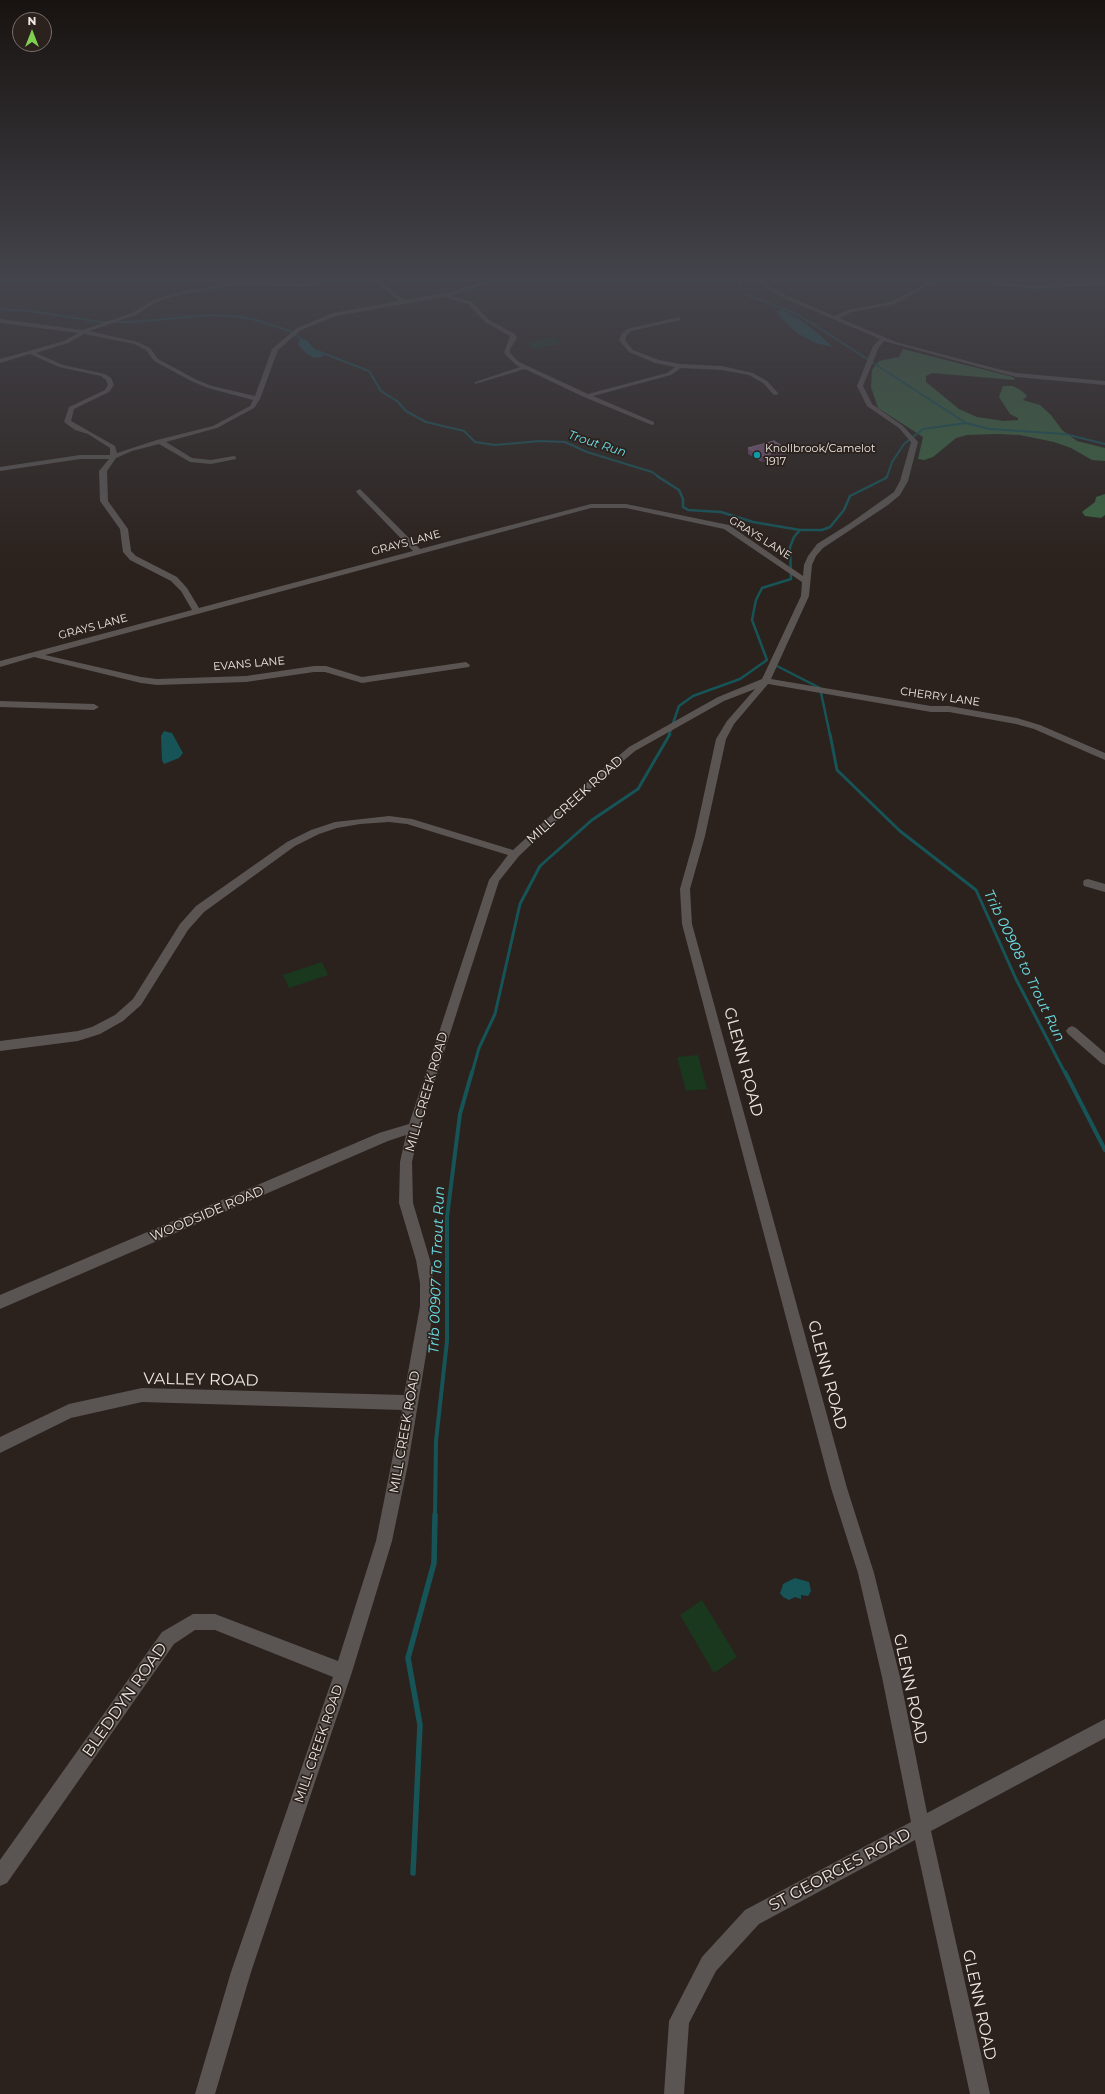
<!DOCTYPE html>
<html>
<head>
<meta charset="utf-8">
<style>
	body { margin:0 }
	#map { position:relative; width:1105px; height:2094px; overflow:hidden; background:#2b221d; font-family:Montserrat,sans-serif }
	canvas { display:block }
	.north { position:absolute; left:12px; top:12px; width:40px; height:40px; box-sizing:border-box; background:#2b221d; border:1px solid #79716d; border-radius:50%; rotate:0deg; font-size:11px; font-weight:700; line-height:16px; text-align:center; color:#eee8e4 }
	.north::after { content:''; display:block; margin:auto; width:14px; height:18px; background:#7fd052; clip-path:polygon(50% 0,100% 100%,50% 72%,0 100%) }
</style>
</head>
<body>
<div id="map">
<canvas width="1105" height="2094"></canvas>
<div class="north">N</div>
</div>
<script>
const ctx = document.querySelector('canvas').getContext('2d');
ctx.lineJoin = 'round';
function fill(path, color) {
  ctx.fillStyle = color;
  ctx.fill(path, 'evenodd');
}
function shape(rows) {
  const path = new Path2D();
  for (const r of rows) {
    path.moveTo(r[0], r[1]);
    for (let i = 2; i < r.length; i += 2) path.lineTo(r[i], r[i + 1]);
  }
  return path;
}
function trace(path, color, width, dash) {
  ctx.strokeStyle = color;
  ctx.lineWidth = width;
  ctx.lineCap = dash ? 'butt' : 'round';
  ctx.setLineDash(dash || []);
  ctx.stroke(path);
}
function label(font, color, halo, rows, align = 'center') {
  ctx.font = font + ' Montserrat,sans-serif';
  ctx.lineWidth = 3.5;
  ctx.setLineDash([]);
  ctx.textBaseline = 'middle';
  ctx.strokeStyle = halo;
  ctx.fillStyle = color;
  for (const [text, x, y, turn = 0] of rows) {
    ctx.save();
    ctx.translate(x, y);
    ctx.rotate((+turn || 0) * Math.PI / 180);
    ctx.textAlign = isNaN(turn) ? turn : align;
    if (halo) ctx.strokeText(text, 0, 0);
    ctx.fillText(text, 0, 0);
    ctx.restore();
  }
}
fill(shape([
	[555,337,563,343,534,349,526,343],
	[322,962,328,975,289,988,283,975],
	[698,1055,707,1089,686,1091,677,1057],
	[702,1600,737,1657,714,1673,680,1615]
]), '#19381e');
fill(shape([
	[903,349,1013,377,1015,380,932,373,926,376,926,382,959,409,977,417,1004,421,1018,420,1018,418,1010,414,999,397,1003,386,1013,386,1022,391,1027,396,1023,400,1040,405,1051,415,1062,430,1077,441,1105,448,1105,461,1092,460,1071,448,1054,442,1020,435,997,434,967,435,956,438,933,457,924,460,918,459,923,437,878,408,871,387,872,370,879,361,899,357],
	[1105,494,1105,515,1101,518,1085,516,1082,512,1095,502,1096,497]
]), '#3a6540');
fill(shape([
	[782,310,799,319,820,335,833,347,815,343,797,333,778,315,777,311],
	[300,340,307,340,314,350,324,354,322,357,314,358,306,353,299,346,298,342],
	[164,731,172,733,183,753,179,758,164,764,162,760,161,736],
	[795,1578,809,1582,811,1591,808,1596,801,1595,801,1599,795,1597,789,1600,783,1597,780,1593,782,1588,783,1584]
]), '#165458');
trace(shape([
	[740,279,741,290,745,294,794,313,810,322,966,423,990,429,1065,434,1105,444],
	[0,309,31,311,100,322,131,322,211,315,233,316,256,320,290,331,306,342],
	[310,346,315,350,369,371,381,391,397,401,406,411,426,422,464,431,475,442,495,445,540,441,565,442,587,452,652,472,659,477],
	[887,477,892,462,904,444,923,429,966,423]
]), '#165458', 2);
trace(shape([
	[657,476,679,490,683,499,683,507,688,510,721,512,753,522,800,530,822,530,830,527,844,510,850,496,886,478,887,476],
	[767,660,752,620,756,600,762,588,791,579,790,547,794,537,800,530],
	[773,664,820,688,830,735],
	[669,735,679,706,693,696,740,679,767,660]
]), '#165458', 2.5);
trace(shape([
	[830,734,837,770,900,831,976,890,1016,979,1065,1073],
	[472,1073,479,1048,495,1014,520,904,540,866,592,820,638,789,670,734]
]), '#165458', 3);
trace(shape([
	[1065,1072,1105,1150],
	[435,1516,436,1441,447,1341,447,1217,460,1114,472,1072]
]), '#165458', 4);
trace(shape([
	[413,1873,420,1725,408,1658,434,1563,435,1515]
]), '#165458', 5.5);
fill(shape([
	[333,279,342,279,305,287,237,285,175,296,157,302,136,315,89,331,138,342,150,348,158,359,197,380,212,386,255,396,272,349,297,328,333,313,399,301,380,286,364,279,370,279,384,284,404,300,450,292,494,279,500,279,451,296,472,302,489,320,515,334,517,338,510,349,510,353,519,362,588,394,667,373,675,367,655,363,629,352,619,340,622,333,627,329,679,317,681,320,631,331,627,335,625,340,633,350,659,360,680,364,722,366,753,373,767,381,779,394,774,395,763,383,749,375,722,370,681,368,671,375,593,396,654,422,654,424,652,425,584,397,525,369,475,384,475,382,520,367,515,364,504,353,510,336,485,322,468,304,444,297,336,316,301,330,278,350,260,399,254,408,217,428,166,442,192,458,211,460,234,456,236,457,236,459,211,464,190,462,159,444,132,451,116,458,107,471,108,501,128,529,131,551,136,556,177,577,187,588,199,608,413,551,357,493,356,491,360,489,420,549,591,504,626,504,729,525,803,576,804,565,808,556,817,544,849,524,894,492,900,481,911,442,899,428,867,406,857,386,873,346,880,339,786,299,751,279,756,279,790,297,834,316,851,309,891,302,924,284,943,279,967,279,1034,285,1105,281,1105,285,1034,289,966,282,943,283,928,286,895,304,852,312,839,318,896,342,994,368,1016,373,1105,381,1105,385,1016,377,884,341,879,347,863,386,872,404,903,426,918,442,908,481,900,495,888,505,823,548,816,556,812,565,809,596,771,679,931,706,949,706,1017,718,1040,725,1105,753,1105,760,1034,729,1016,724,949,712,931,712,768,684,734,724,726,739,705,836,690,889,692,924,847,1488,874,1573,900,1677,927,1813,1105,1719,1105,1738,931,1831,990,2094,970,2094,915,1840,759,1924,716,1971,689,2023,684,2094,664,2094,669,2021,702,1957,745,1910,911,1822,882,1677,858,1573,831,1488,682,924,680,889,695,836,716,739,727,721,755,689,724,701,635,751,589,790,519,856,499,881,420,1127,412,1162,413,1203,430,1260,434,1283,434,1306,408,1464,392,1541,352,1672,251,1972,215,2094,195,2094,231,1972,333,1677,215,1630,195,1630,174,1644,7,1883,0,1886,0,1860,162,1632,193,1614,215,1614,338,1661,376,1541,402,1410,142,1402,71,1418,0,1453,0,1437,69,1404,142,1388,404,1395,420,1306,420,1283,416,1260,399,1203,400,1162,406,1135,388,1141,0,1309,0,1295,379,1133,409,1124,489,880,508,855,407,824,389,822,360,824,337,828,319,834,295,846,204,912,188,930,141,1005,123,1021,100,1034,78,1041,0,1051,0,1041,78,1031,92,1027,115,1015,133,999,180,924,196,906,287,842,311,830,335,822,389,816,412,819,513,850,583,786,629,747,718,697,762,679,801,596,802,582,724,529,626,508,591,508,45,655,141,677,157,679,246,676,314,666,326,666,362,677,466,662,470,665,469,667,362,683,325,672,314,672,246,682,157,685,141,683,34,657,0,667,0,661,192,610,181,591,171,581,130,560,123,552,120,529,100,501,99,471,109,459,80,459,0,471,0,467,80,455,110,455,110,448,88,434,75,430,64,422,69,407,105,390,108,385,106,380,101,376,59,367,30,354,0,363,0,359,64,341,78,333,0,323,0,319,83,330,132,313,153,300,174,293,237,281,305,283,333,279],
	[84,334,134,344,146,350,154,361,193,382,208,388,253,400,250,406,213,426,157,440,117,453,115,446,71,421,74,409,109,392,114,385,111,378,105,374,63,365,36,353,68,343,84,334],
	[0,701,94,704,99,707,94,710,0,707,0,701],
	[1088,879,1105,884,1105,892,1084,886,1083,883,1084,880,1088,879],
	[1072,1026,1076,1028,1105,1053,1105,1065,1101,1063,1068,1034,1066,1031,1068,1028,1072,1026]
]), '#5a5553');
fill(shape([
	[748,448,786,455,762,462,748,454]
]), '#684466');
fill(shape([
	[787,449,786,455,762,462,763,456]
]), '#4a2f43');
const building = shape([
	[774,441,787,449,763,456,748,448,774,441]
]);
fill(building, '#765674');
trace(building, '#896d86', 1);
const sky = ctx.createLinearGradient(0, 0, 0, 572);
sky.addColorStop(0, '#181310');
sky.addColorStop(0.49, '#44444c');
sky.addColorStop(1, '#44444c00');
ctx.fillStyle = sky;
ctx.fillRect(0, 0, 1105, 572);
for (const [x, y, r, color] of [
	[757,455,4,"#0f9aa8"]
]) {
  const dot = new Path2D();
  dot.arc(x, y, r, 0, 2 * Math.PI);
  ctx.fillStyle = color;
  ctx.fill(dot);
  trace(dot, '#2b221d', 1.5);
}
label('11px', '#eee8e4', '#2b221d', [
	["Knollbrook/Camelot",765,449],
	["1917",765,462]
], 'left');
label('11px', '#eee8e4', '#2b221d', [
	["GRAYS LANE",760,538,32],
	["GRAYS LANE",406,543,-15],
	["GRAYS LANE",93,627,-15],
	["EVANS LANE",249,664,-5],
	["CHERRY LANE",940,697,8]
]);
label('italic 12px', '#6be0e9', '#2b221d', [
	["Trout Run",597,444,18]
]);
label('13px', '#eee8e4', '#2b221d', [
	["MILL CREEK ROAD",575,800,-42],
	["MILL CREEK ROAD",427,1092,-74],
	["WOODSIDE ROAD",207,1214,-23],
	["MILL CREEK ROAD",405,1432,-80],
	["MILL CREEK ROAD",319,1744,-71]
]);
label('italic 14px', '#6be0e9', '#2b221d', [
	["Trib 00908 to Trout Run",1024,966,64],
	["Trib 00907 To Trout Run",437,1270,-88]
]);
label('16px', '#eee8e4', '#2b221d', [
	["GLENN ROAD",743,1062,75],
	["GLENN ROAD",827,1375,75],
	["VALLEY ROAD",201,1380,1],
	["GLENN ROAD",910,1689,78],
	["BLEDDYN ROAD",125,1700,-55],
	["ST GEORGES ROAD",840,1870,-28],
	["GLENN ROAD",979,2005,78]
]);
</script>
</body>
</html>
